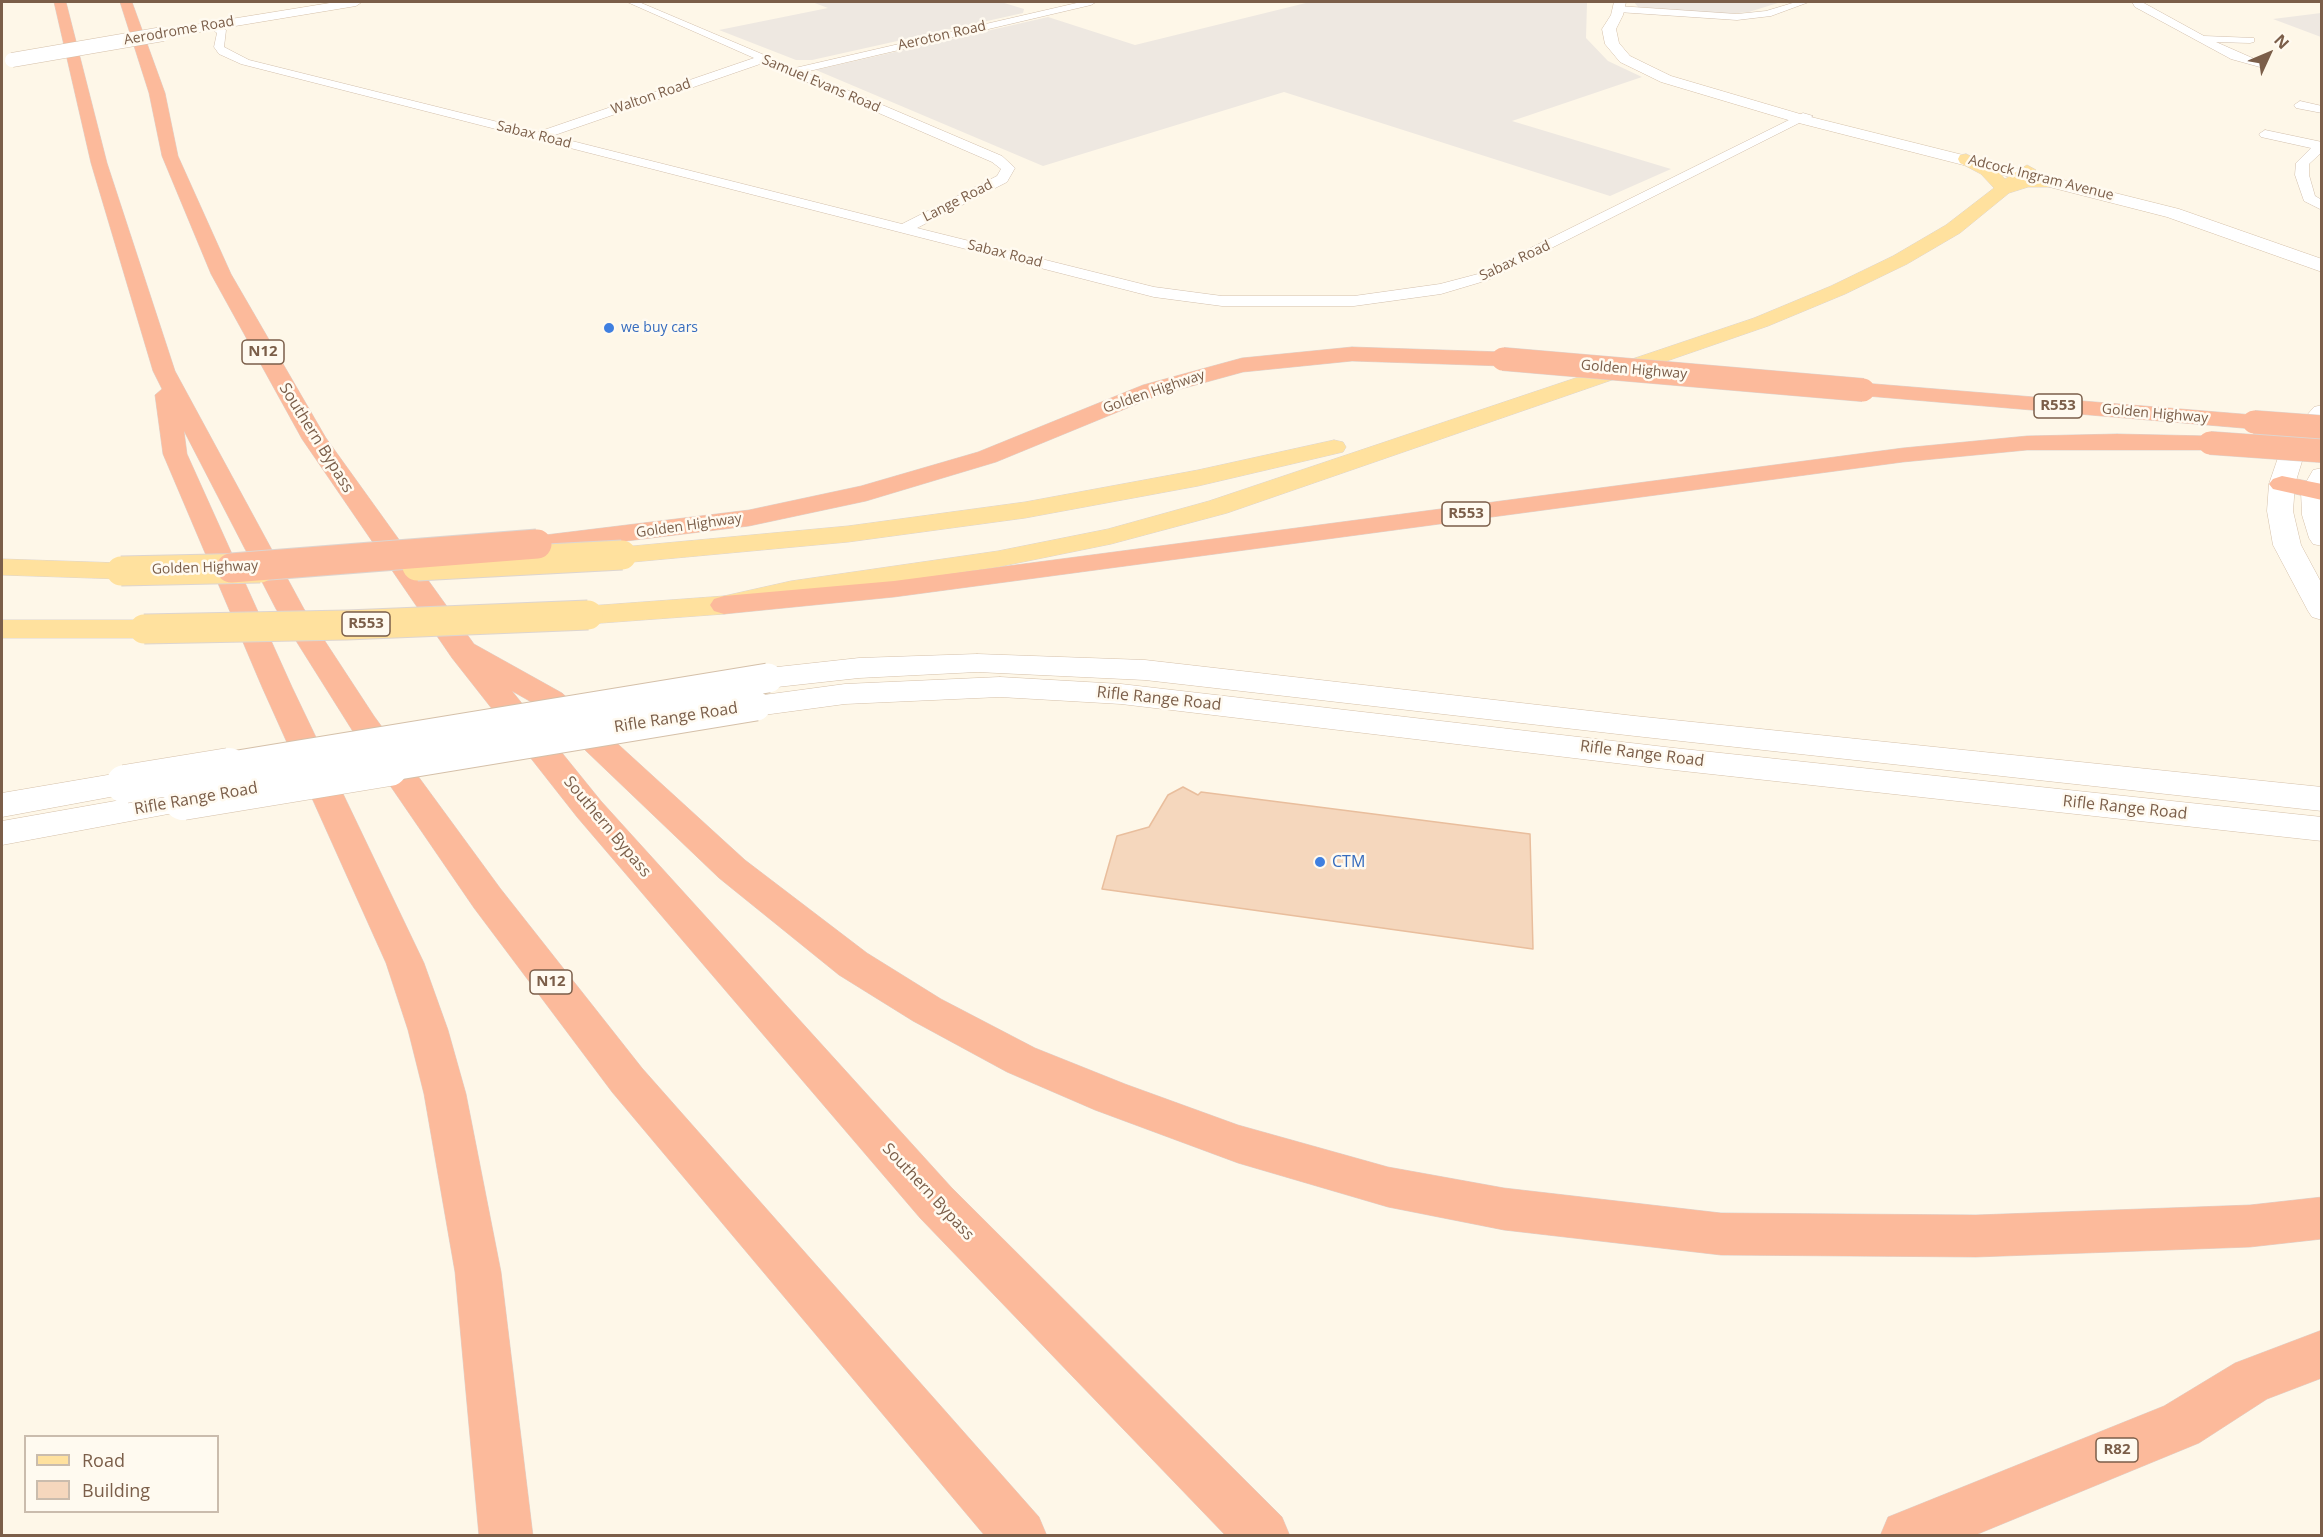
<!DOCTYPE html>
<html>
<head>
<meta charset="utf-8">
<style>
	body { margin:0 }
	#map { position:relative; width:2323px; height:1537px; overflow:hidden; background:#fef7e8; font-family:"Open Sans",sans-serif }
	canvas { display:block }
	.frame { position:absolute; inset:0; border:3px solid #7b5e49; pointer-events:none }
	.legend { position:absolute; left:24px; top:1435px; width:195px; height:78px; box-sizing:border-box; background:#fffaf0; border:2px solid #cabcad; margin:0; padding:8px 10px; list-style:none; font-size:18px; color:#7b5e49 }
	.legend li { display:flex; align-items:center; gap:12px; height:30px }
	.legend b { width:30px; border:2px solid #cabcad }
	.north { position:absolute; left:2239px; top:24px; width:60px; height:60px; -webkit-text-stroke:4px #fffaf0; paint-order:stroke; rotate:46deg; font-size:16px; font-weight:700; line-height:24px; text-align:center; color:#7b5e49 }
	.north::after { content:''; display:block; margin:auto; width:21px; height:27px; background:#7b5e49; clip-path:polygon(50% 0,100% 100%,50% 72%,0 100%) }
</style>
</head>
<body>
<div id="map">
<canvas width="2323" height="1537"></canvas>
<div class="frame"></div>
<ul class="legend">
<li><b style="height:8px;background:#ffe19e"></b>Road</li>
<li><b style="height:16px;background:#f5d7bd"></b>Building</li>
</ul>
<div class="north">N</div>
</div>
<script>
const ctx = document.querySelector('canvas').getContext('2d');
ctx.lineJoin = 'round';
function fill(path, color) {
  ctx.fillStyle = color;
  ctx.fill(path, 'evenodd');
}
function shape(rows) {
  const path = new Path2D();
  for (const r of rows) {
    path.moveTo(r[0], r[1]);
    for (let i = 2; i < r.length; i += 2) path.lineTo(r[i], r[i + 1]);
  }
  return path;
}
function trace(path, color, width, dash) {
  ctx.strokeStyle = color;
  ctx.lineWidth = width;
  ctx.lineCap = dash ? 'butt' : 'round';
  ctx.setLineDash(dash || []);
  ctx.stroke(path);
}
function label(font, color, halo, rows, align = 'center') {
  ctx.font = font + ' "Open Sans",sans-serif';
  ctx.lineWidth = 5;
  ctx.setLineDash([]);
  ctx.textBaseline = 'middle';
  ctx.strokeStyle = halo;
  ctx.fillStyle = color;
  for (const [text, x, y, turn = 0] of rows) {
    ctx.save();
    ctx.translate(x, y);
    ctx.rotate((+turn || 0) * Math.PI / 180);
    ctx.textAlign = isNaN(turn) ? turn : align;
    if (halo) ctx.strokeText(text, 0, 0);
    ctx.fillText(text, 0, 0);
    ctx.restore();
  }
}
fill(shape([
	[812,2,1001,2,1024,9,1023,13,812,60,796,60,719,30,828,8],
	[1310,2,1587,3,1586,38,1608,61,1642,77,1512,121,1671,169,1610,196,1284,92,1043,166,816,70,1048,17,1135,45],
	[1634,2,1781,2,1749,12,1727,14,1638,7],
	[2321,13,2321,37,2273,19]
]), '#eee8e1');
const building = shape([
	[1183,787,1198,795,1201,792,1530,834,1533,949,1102,889,1117,836,1149,827,1168,795,1183,787]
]);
fill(building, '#f5d7bd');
trace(building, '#e9be9d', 1.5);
const street = shape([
	[627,2,639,2,795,68,1081,2,1096,2,1091,5,805,72,1002,156,1015,168,1007,182,917,228,1154,287,1222,296,1354,296,1440,284,1478,274,1803,113,1813,116,1488,280,1441,294,1354,306,1222,306,1154,297,241,64,219,54,214,47,217,33,208,26,213,23,226,30,224,47,249,60,538,132,754,58,627,2],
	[763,63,992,162,1001,169,997,176,902,224,552,136,763,63],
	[1796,2,1809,2,1771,16,1737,20,1618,12,1613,9,1618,6,1737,14,1766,11,1796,2],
	[2132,2,2142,2,2204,36,2254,38,2254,42,2250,43,2216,42,2266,64,2260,67,2231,59,2135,7,2132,2],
	[2300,101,2322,106,2322,113,2296,108,2294,105,2300,101],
	[2265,130,2322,142,2322,152,2309,164,2309,175,2315,196,2322,200,2322,210,2304,201,2295,175,2296,163,2311,148,2261,137,2259,134,2265,130]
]);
const secondary = shape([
	[336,2,362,2,356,6,163,38,156,34,163,30,336,2],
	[1614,2,1626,2,1623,15,1616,29,1619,43,1630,56,1671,76,1807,116,2179,209,2322,259,2322,272,2167,217,1795,122,1661,82,1620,62,1605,44,1602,29,1611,15,1614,2],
	[2322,405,2322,427,2307,445,2295,484,2293,511,2301,545,2322,584,2322,620,2312,617,2308,611,2273,545,2267,511,2269,484,2283,443,2314,407,2322,405],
	[2322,468,2322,546,2313,544,2309,538,2302,515,2301,491,2313,470,2322,468],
	[977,654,1145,660,1635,716,2322,787,2322,811,1635,736,1145,680,977,672,859,678,768,688,757,685,753,678,757,671,768,668,859,658,977,654],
	[1000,677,1121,684,1674,748,2322,817,2322,841,1674,770,1121,704,1000,697,845,704,756,716,745,713,740,706,745,699,756,696,845,684,1000,677],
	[125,772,137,776,142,784,137,792,2,817,2,793,125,772],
	[183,789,195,793,200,801,195,809,2,845,2,821,183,789]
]);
const primary = shape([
	[1966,154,1993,166,2005,179,2027,165,2036,170,2029,177,2055,177,2064,182,2055,187,2028,187,2009,193,1960,233,1907,264,1845,294,1768,326,1227,513,1111,544,998,567,791,597,724,614,588,624,578,621,574,615,578,609,588,606,724,596,791,581,998,551,1108,529,1209,501,1659,350,1754,318,1831,286,1893,256,1946,225,1994,188,1981,174,1960,163,1958,159,1960,155,1966,154],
	[1334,440,1343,442,1346,447,1343,452,1198,486,1025,518,848,542,622,563,612,561,608,555,612,549,622,547,848,526,1025,502,1198,470,1334,440],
	[2,559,121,563,131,565,135,571,131,577,121,579,2,575,2,559],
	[2,620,144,620,154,623,159,629,154,635,144,638,2,638,2,620]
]);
const highway = shape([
	[54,2,66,2,107,163,175,371,304,609,374,716,500,888,642,1068,1039,1517,1047,1536,985,1536,612,1092,474,908,352,730,276,609,184,431,187,454,292,687,424,963,448,1030,466,1094,501,1272,533,1536,479,1536,455,1272,424,1094,408,1030,386,963,262,687,163,454,155,395,162,389,153,371,91,163,54,2],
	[120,2,132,2,165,93,178,156,231,274,326,438,474,644,562,693,745,860,867,953,941,999,1035,1048,1125,1084,1238,1125,1388,1167,1504,1188,1721,1213,1976,1215,2250,1205,2322,1197,2322,1239,2250,1247,1976,1257,1721,1255,1504,1230,1388,1207,1238,1163,1095,1110,1007,1072,913,1021,839,975,719,878,540,707,512,691,601,801,952,1188,1282,1517,1290,1536,1226,1536,920,1218,577,817,452,658,302,439,211,274,162,156,149,93,120,2],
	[1352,347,1503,352,1511,354,1514,359,1511,364,1503,366,1352,361,1243,372,1159,395,996,462,866,501,749,526,537,552,527,550,523,544,527,538,537,536,749,510,861,486,978,452,1143,385,1242,358,1352,347],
	[1863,383,2254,415,2262,417,2266,422,2262,427,2254,429,1855,395,1852,390,1855,385,1863,383],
	[2117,434,2210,436,2219,438,2222,443,2219,448,2210,450,2027,450,1903,462,894,597,724,614,714,611,710,605,714,599,724,596,894,581,1903,448,2027,436,2117,434],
	[2282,476,2322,484,2322,500,2273,489,2269,484,2273,479,2282,476],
	[2322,1330,2322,1378,2267,1399,2199,1443,1973,1536,1880,1536,1888,1517,2164,1406,2235,1363,2322,1330]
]);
trace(street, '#d2bfac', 1);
trace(secondary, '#d5c0a9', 1);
trace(primary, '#ddd5d0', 1);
trace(highway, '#ddd5d0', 1);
fill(street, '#fff');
fill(secondary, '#fff');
fill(primary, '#ffe19e');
fill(highway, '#fcba9b');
const secondaryBridgeFar2 = shape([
	[12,60,163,34]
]);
const secondaryBridgeFar1 = shape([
	[220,768,768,678],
	[380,768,756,706]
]);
const secondaryBridge = shape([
	[125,784,229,767],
	[183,801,389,767]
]);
const primaryBridge = shape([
	[417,566,622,555],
	[121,571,260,568],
	[144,629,347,625,588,615]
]);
const highwayBridgeFar1 = shape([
	[1503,359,1863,390],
	[2254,422,2322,427],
	[2210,443,2322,451]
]);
const highwayBridge = shape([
	[231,568,537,544]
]);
trace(secondaryBridgeFar2, '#d5c0a9', 15, []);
trace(secondaryBridgeFar1, '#d5c0a9', 31, []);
trace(secondaryBridge, '#d5c0a9', 39, []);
trace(primaryBridge, '#ddd5d0', 31, []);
trace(highwayBridgeFar1, '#ddd5d0', 24, []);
trace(highwayBridge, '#ddd5d0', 31, []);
trace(secondaryBridgeFar2, '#fff', 14);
trace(secondaryBridgeFar1, '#fff', 29);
trace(secondaryBridge, '#fff', 38);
trace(primaryBridge, '#ffe19e', 29);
trace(highwayBridgeFar1, '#fcba9b', 23);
trace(highwayBridge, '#fcba9b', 29);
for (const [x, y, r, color] of [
	[609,328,6,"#3f7fe0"],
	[1320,862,6,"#3f7fe0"]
]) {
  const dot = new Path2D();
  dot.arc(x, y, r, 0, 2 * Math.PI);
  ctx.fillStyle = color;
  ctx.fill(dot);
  trace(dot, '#fffaf0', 2);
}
label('14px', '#7b5e49', '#fffaf0', [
	["Aerodrome Road",179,31,-10],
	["Aeroton Road",942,36,-13],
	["Samuel Evans Road",821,84,23],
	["Walton Road",651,97,-19],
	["Sabax Road",534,135,14],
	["Adcock Ingram Avenue",2041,178,14],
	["Lange Road",958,201,-27],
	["Sabax Road",1005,254,14],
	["Sabax Road",1515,261,-25],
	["Golden Highway",1634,370,5],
	["Golden Highway",1154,392,-19],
	["Golden Highway",2155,414,5],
	["Golden Highway",689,526,-8],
	["Golden Highway",205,568,-2]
]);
label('14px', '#366cbe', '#fffaf0', [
	["we buy cars",621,328]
], 'left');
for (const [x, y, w] of [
	[263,352,42],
	[2058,406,48],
	[1466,514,48],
	[366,624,48],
	[551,982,42],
	[2117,1450,42]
]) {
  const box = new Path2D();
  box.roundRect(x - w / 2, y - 12, w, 24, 4.5);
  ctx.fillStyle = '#fffaf0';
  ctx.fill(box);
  trace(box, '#7b5e49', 1.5);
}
label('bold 15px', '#7b5e49', null, [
	["N12",263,352],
	["R553",2058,406],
	["R553",1466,514],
	["R553",366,624],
	["N12",551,982],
	["R82",2117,1450]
]);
label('16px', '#7b5e49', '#fffaf0', [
	["Southern Bypass",316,438,58],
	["Rifle Range Road",1159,699,6],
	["Rifle Range Road",676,718,-9],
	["Rifle Range Road",1642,754,7],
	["Rifle Range Road",196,799,-10],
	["Rifle Range Road",2125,808,6],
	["Southern Bypass",607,827,50],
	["Southern Bypass",928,1192,47]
]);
label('16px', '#366cbe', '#fffaf0', [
	["CTM",1332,862]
], 'left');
</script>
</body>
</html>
